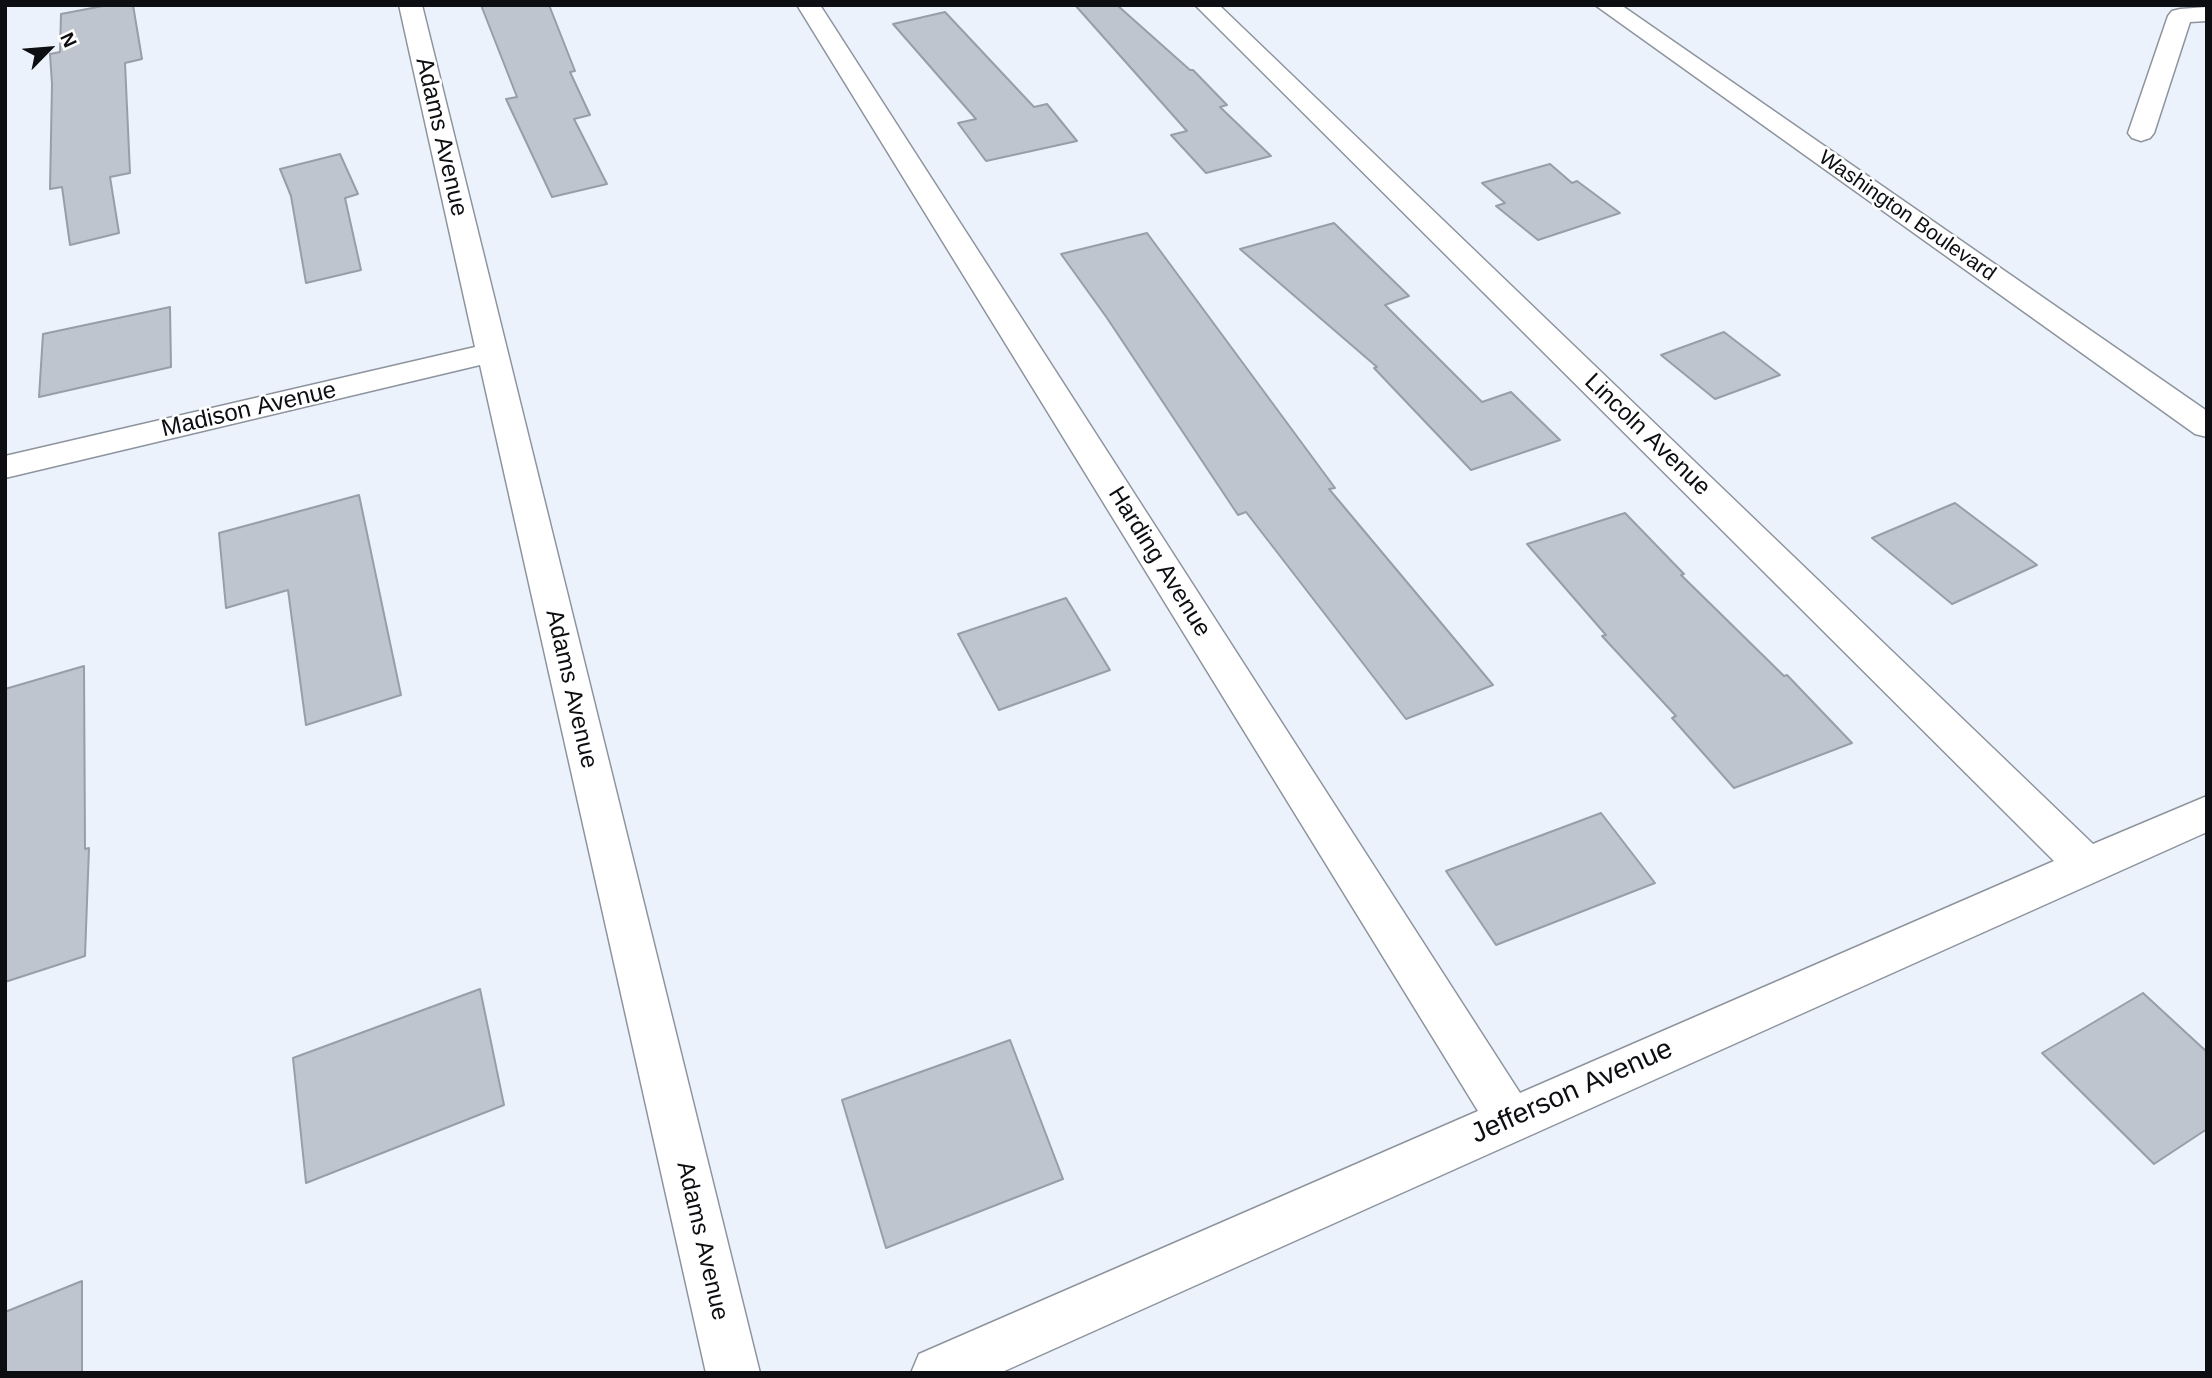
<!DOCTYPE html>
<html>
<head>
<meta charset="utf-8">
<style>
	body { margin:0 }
	#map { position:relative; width:2212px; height:1378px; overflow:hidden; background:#ebf2fc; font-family:Helvetica,sans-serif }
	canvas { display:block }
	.frame { position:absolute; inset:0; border:7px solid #0c0e11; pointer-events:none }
	.north { position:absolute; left:14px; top:14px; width:70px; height:70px; -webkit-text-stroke:5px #fff; paint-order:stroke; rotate:65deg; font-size:19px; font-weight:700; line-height:28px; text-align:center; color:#0c0e11 }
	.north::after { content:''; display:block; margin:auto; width:24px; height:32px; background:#0c0e11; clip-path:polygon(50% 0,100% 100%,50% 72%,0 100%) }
</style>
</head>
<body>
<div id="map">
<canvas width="2212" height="1378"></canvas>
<div class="frame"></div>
<div class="north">N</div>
</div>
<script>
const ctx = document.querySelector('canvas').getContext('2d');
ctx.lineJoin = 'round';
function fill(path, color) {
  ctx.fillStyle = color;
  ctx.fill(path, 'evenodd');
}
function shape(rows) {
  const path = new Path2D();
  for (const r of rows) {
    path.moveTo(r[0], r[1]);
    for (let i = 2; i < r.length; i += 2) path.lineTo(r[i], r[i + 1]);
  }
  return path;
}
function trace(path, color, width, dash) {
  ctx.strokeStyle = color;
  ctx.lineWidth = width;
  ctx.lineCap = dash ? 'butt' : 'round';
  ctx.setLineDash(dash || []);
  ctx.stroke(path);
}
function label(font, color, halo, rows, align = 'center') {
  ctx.font = font + ' Helvetica,sans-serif';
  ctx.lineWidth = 5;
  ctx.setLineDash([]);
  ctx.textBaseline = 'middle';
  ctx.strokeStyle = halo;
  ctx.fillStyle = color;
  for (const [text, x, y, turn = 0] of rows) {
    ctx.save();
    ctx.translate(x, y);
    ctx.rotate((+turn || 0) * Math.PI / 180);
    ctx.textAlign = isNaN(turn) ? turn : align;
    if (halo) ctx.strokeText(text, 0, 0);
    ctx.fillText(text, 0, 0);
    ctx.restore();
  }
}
const building = shape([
	[108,5,133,5,142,59,125,63,130,173,110,177,119,233,70,245,62,187,50,189,52,84,50,54,60,52,61,14,108,5],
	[481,5,549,5,575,71,570,72,590,115,574,119,607,184,552,197,506,99,517,97,481,5],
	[1075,5,1117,5,1190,70,1193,70,1227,105,1220,107,1271,156,1206,173,1171,135,1187,131,1075,5],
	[945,12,1034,107,1047,104,1077,141,986,161,958,123,976,119,893,24,945,12],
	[340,154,358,194,345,198,361,270,306,283,291,196,280,169,340,154],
	[1550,164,1572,183,1577,181,1620,213,1538,240,1496,206,1505,203,1482,183,1550,164],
	[1334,223,1409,296,1385,305,1482,402,1511,392,1560,440,1471,470,1374,368,1377,367,1240,249,1334,223],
	[1147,233,1335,488,1329,489,1493,685,1406,719,1246,512,1238,515,1107,318,1061,254,1147,233],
	[170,307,171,367,39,397,43,334,170,307],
	[1724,332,1780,375,1715,399,1661,355,1724,332],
	[359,495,401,695,306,725,288,590,226,608,219,533,359,495],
	[1955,503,2037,565,1952,604,1872,538,1955,503],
	[1625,513,1684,574,1681,575,1784,676,1787,675,1852,743,1734,788,1672,718,1676,716,1602,636,1606,635,1527,544,1625,513],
	[1066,598,1110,670,999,710,958,634,1066,598],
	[84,666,85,849,89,848,85,956,5,982,5,689,84,666],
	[1601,813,1655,883,1496,945,1446,871,1601,813],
	[480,989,504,1105,306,1183,293,1058,480,989],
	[2143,993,2207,1052,2207,1129,2154,1164,2042,1053,2143,993],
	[1010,1040,1063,1179,886,1248,842,1100,1010,1040],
	[82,1281,82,1373,5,1373,5,1312,82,1281]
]);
fill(building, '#bec5ce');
trace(building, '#989ea8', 2);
const minor = shape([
	[399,5,422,5,760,1373,706,1373,480,365,5,478,5,456,475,347,399,5],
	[797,5,820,5,1520,1093,2054,861,1195,5,1219,5,2093,844,2207,796,2207,832,1000,1373,911,1373,919,1354,1478,1111,797,5],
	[1595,5,1621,5,2207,411,2207,437,2195,434,1595,5],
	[2207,7,2207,21,2190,22,2154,133,2150,138,2141,141,2132,138,2128,133,2168,16,2172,11,2180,9,2207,7]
]);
trace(minor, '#8d949d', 3);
fill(minor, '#fff');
label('21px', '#0c0e11', '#fff', [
	["Washington Boulevard",1907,216,35]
]);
label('24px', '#0c0e11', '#fff', [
	["Adams Avenue",441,137,77],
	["Madison Avenue",249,410,-13],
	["Lincoln Avenue",1647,435,44],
	["Harding Avenue",1159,562,58],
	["Adams Avenue",571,689,77],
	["Adams Avenue",702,1241,77]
]);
label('28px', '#0c0e11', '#fff', [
	["Jefferson Avenue",1572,1092,-24]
]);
</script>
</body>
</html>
